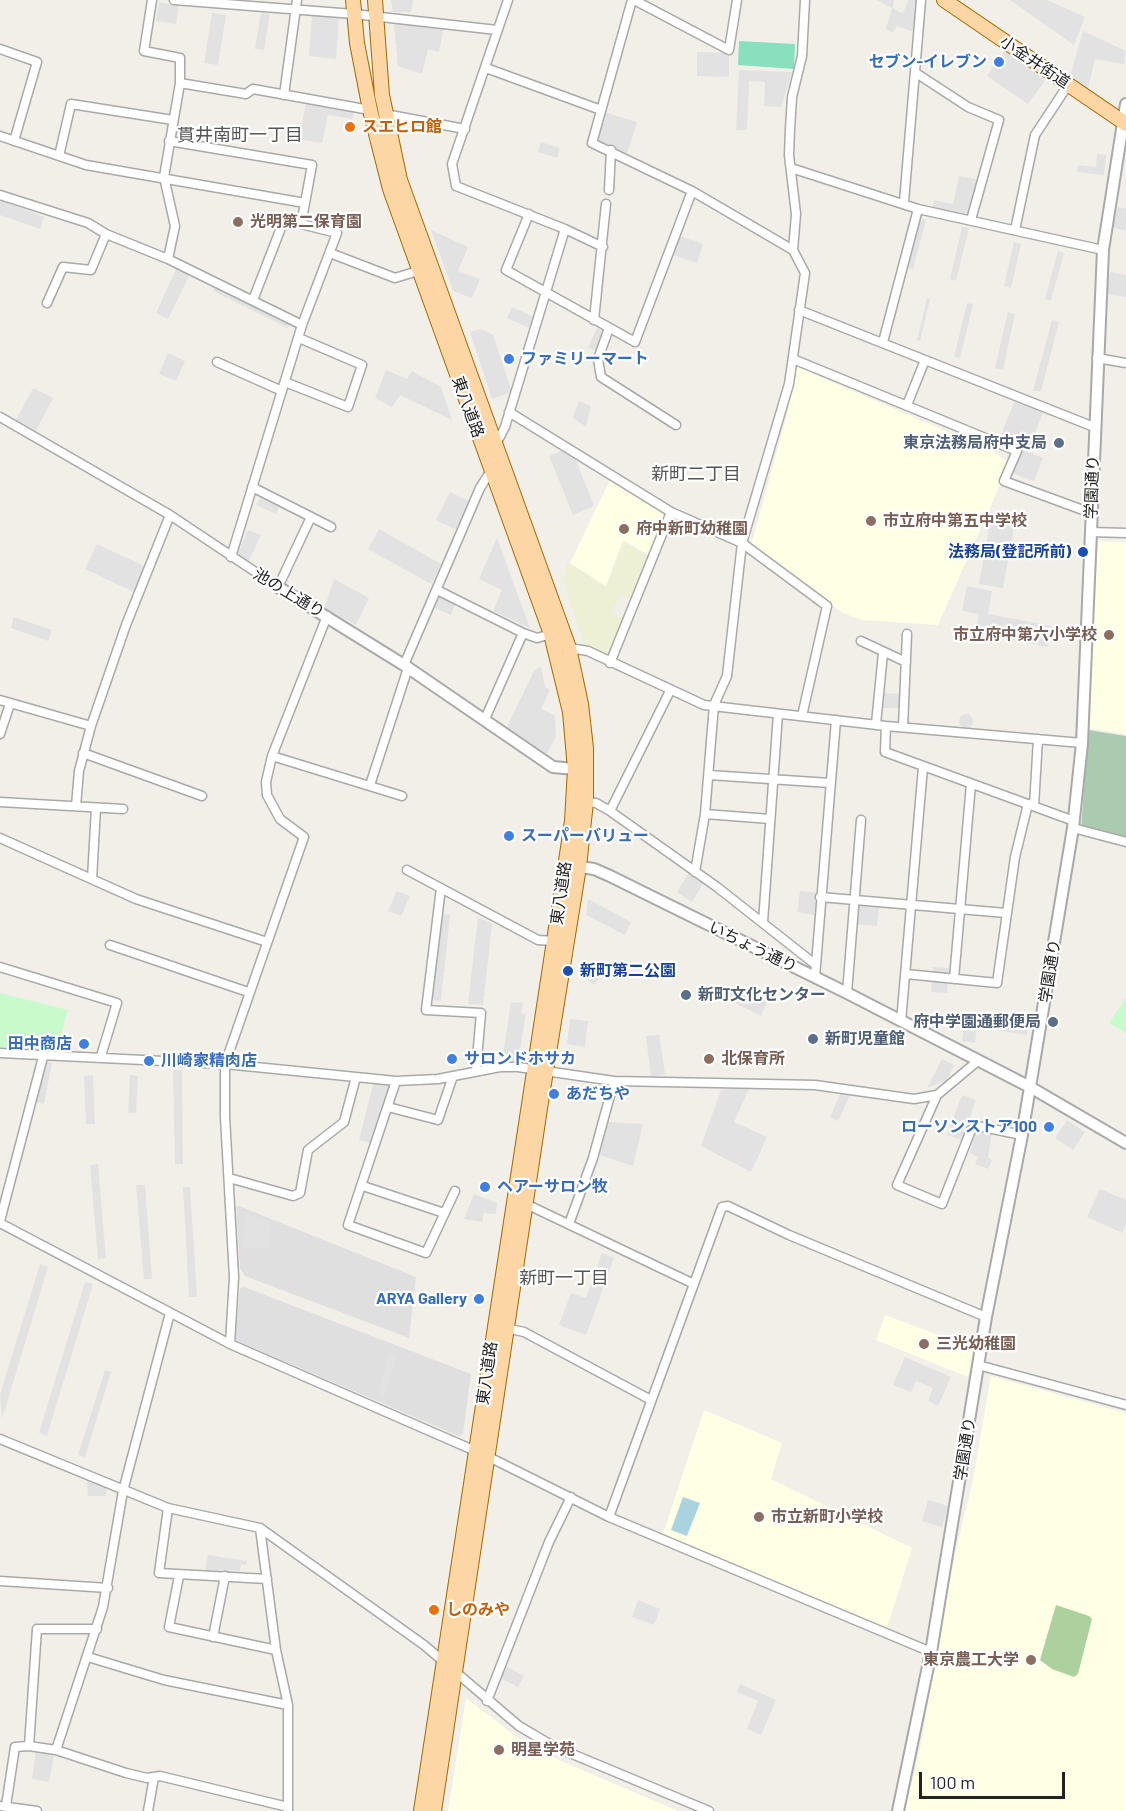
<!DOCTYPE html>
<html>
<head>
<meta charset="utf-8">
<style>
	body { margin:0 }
	#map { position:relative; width:1126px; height:1811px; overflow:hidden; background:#f2efe9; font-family:Barlow,sans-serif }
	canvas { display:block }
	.scale { position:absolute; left:919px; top:1772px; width:146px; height:27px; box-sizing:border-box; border:3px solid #222; border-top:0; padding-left:8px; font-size:18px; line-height:21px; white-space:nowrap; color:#222; -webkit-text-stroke:4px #fff; paint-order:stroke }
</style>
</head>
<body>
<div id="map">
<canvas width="1126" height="1811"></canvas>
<div class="scale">100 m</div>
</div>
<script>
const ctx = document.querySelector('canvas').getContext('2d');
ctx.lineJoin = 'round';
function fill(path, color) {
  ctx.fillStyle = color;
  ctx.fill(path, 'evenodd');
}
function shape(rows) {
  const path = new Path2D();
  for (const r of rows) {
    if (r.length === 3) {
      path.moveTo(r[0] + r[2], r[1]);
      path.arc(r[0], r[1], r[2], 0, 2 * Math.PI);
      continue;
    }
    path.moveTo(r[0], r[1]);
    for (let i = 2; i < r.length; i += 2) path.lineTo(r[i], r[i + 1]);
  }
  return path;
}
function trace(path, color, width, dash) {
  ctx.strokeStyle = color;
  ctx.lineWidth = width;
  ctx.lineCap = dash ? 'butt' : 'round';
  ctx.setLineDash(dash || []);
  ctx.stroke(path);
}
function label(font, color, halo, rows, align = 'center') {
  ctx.font = font + ' Barlow,"Noto Sans JP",sans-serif';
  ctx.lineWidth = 4.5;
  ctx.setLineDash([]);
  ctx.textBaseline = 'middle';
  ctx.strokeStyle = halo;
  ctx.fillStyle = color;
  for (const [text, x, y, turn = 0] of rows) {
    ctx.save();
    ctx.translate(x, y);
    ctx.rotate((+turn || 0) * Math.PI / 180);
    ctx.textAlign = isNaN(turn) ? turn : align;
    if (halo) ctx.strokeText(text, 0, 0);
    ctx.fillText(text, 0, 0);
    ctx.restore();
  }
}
fill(shape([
	[239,1206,416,1277,409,1338,245,1276,240,1268,236,1207],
	[244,1287,471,1374,463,1434,459,1436,235,1340,240,1288]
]), '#e0dfdf');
fill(shape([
	[795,366,994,452,1008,462,997,492,938,625,862,620,843,613,750,549,787,415],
	[610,480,667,517,650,556,623,540,606,586,570,563],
	[1098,541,1126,542,1126,734,1088,728],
	[885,1315,973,1348,968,1377,876,1340],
	[991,1376,1126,1413,1126,1811,905,1811,921,1744,949,1577,972,1485],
	[704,1410,782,1443,771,1479,912,1548,887,1628,663,1534],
	[466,1698,518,1738,563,1762,678,1811,448,1811]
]), '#ffffe5');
fill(shape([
	[624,542,651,558,633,600,621,594,611,613,624,620,608,657,584,645,563,580,567,562,606,587]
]), '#eef0d5');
fill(shape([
	[1056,1605,1089,1616,1092,1619,1078,1674,1074,1677,1052,1669,1040,1660]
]), '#add19e');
fill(shape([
	[1088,730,1126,736,1126,842,1081,831]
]), '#aacbaf');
fill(shape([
	[0,993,68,1010,57,1049,0,1047],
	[1126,998,1126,1033,1109,1023]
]), '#c8facc');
fill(shape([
	[739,41,795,44,794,69,738,65]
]), '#88e0be');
fill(shape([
	[391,0,413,0,411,12,393,12],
	[877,0,894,0,893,8,903,14,908,0,924,0,918,34,897,26,893,33,886,29,892,8],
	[1010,0,1047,0,1085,17,1074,45],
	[159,2,179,6,176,24,156,21],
	[212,13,226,15,218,65,204,63],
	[261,13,270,14,264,50,255,49],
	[312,14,339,16,336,59,309,56],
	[394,24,444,26,439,52,428,49,422,74,398,66],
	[1083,31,1126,51,1124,64,1095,59,1088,89,1070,76],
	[1005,50,1046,79,1028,104,987,76],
	[697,52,729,53,729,77,697,76],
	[739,70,792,72,781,107,764,106,765,82,749,81,747,130,736,130],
	[306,103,354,112,352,119,328,115,322,143,299,139],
	[604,112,637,122,627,153,595,143],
	[541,142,560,148,557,158,538,152],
	[1097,154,1106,155,1104,175,1077,172,1078,165,1096,167],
	[959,176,981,180,973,218,932,210,934,200,953,204],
	[0,200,44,217,40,229,0,215],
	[1118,207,1126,209,1126,231,1112,227],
	[918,218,926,220,913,269,906,267],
	[962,227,969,228,956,281,950,279],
	[431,230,468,247,458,271,480,279,472,298,453,291],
	[677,235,703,244,697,263,670,254],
	[1014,242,1021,244,1011,288,1004,286],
	[1058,251,1064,253,1051,300,1045,299],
	[177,267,190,274,168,319,156,313],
	[1110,272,1126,275,1126,297,1106,294],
	[216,286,290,324,288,328,213,291],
	[927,298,930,299,920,341,917,340],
	[967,303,973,304,960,358,954,357],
	[512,307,534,317,529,328,507,318],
	[1008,312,1015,314,1003,370,995,368],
	[1052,320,1059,322,1041,391,1033,391],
	[597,328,609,333,600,353,588,347],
	[481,329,493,335,512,392,492,399,470,332],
	[168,353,185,361,176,381,159,374],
	[386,370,407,379,412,371,441,387,452,420,400,395,392,407,375,398],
	[33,388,53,398,36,431,16,420],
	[1015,400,1043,412,1029,450,1000,438],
	[579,401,591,406,586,427,573,418],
	[1021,449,1043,458,1034,481,1012,473],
	[561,451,575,458,594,506,573,515,549,456],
	[450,492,471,502,457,530,436,520],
	[260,498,279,507,276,514,256,505],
	[991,517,1015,521,1003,588,979,584],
	[379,529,441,564,431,584,368,549],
	[248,530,261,535,249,561,237,555],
	[497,538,530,628,493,611,502,590,479,579],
	[97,544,146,567,134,592,85,569],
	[334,579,369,598,356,625,324,609],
	[967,586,992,591,988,614,1052,626,1048,647,975,633,979,614,962,611],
	[438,594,456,601,451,615,433,607],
	[14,617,52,630,48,641,11,628],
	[539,667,541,667,545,687,550,690,541,709,555,716,556,736,547,754,507,727,534,671],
	[881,693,901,694,900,708,881,708],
	[966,721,7],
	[689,872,704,882,692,902,677,892],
	[397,891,410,896,401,916,388,911],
	[800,891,817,893,814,915,797,912],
	[588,899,631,922,625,935,586,915],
	[857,904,879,906,877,926,855,924],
	[435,913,450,915,441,1001,426,1000],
	[478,917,492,924,483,1005,468,1004],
	[581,960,603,971,595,985,579,976],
	[933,967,949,968,947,993,931,992],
	[732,986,767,1002,761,1016,725,998],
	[511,1002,523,1003,521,1013,526,1014,518,1062,502,1060],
	[991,1016,1029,1022,1027,1035,989,1029],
	[570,1019,588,1021,585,1047,567,1044],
	[965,1019,978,1021,975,1043,962,1041],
	[659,1035,665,1074,651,1077,646,1036],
	[942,1059,954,1065,947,1080,927,1088],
	[45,1061,52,1063,44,1104,36,1102],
	[173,1070,182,1070,183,1164,175,1164],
	[93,1075,95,1124,86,1124,84,1076],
	[130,1075,138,1076,136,1113,128,1113],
	[374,1081,390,1084,375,1144,359,1140],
	[750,1086,734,1122,767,1137,751,1172,701,1146,721,1090],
	[841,1092,851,1093,838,1121,830,1117],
	[962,1095,976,1100,962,1140,947,1135],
	[1067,1120,1085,1132,1073,1150,1055,1138],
	[608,1122,643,1124,633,1166,600,1155],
	[978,1122,993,1126,988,1157,992,1160,988,1169,975,1164,978,1157,970,1153],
	[98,1164,106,1258,98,1259,90,1165],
	[136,1185,145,1185,152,1279,144,1279],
	[183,1187,190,1187,197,1297,189,1297],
	[1100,1189,1126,1200,1126,1224,1122,1233,1087,1217],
	[474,1194,497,1203,496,1214,484,1213,482,1222,464,1219],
	[245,1214,270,1223,269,1249,243,1248],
	[602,1253,614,1258,586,1335,559,1325,571,1293,586,1298],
	[40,1264,48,1267,2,1419,0,1395],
	[85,1282,93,1284,47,1436,39,1433],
	[389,1353,396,1355,385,1396,378,1394],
	[905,1357,951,1377,938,1406,928,1401,933,1388,916,1381,911,1392,893,1385],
	[105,1370,111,1372,85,1457,78,1455],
	[87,1481,107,1488,106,1496,88,1496],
	[928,1500,948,1506,942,1527,922,1521],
	[208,1555,247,1561,246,1565,241,1564,240,1571,205,1570],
	[638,1600,660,1609,654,1625,632,1617],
	[506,1666,524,1676,518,1687,500,1678],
	[740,1684,776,1700,761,1735,747,1729,758,1701,737,1692],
	[36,1751,54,1754,49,1782,32,1779]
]), '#e2e2e2');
fill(shape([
	[683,1497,700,1503,687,1536,671,1530]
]), '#aad3df');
const minor = shape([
	[152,0,144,51,180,58,180,83],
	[174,0,354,14,497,30],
	[632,0,592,143,692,191,793,250,805,273,789,384,742,543,727,676,714,705,705,814,695,872],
	[634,0,729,50,737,0],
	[0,49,37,62,14,141],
	[486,68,601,110],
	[916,73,968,107,999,120,971,220],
	[284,95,297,0],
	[385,114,465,129],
	[0,136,86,165,305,203,312,165,169,141],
	[59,156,71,104,173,120],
	[791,168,918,209,1103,250],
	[609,190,611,150],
	[0,195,88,223,106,234,168,259],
	[904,202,921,0],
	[529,214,506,270,635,342,692,191],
	[565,229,603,247],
	[1015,230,1035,135,1068,85],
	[793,250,796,214,789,155,790,129,792,97,802,56,805,0],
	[330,253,395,278,418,271],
	[253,300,284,220,301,224,305,203],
	[47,303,63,267,91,270,106,234],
	[799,310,1094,427],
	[594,320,606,204],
	[302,325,168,259,175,226,164,177,180,83,246,94,253,89,370,110],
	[609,328,598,359,601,377,676,425],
	[883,342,918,209],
	[1097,358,1126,363],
	[793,359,1017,451,1004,481,1091,513],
	[217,362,282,391],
	[285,382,348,407,362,365,299,338],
	[907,405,925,360],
	[509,412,671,512,742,543,827,606,802,716],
	[0,417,170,515,278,587,311,517],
	[496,444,505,427,565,229,456,186,452,164,508,0],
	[252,487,331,527],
	[1090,532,1126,533],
	[231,557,302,325,337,233,301,224],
	[437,590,523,633,537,638,551,634],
	[861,641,906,662],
	[569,648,588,651,704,705,886,726,1082,743],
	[610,663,671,512],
	[404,665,480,488,492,469],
	[0,700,91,726,126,625,170,515],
	[485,719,523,633],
	[876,724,883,653],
	[886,726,885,752,1074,821],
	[903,727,907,634],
	[0,734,10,704],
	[83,753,202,796],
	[272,756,402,796],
	[709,775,830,783],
	[370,785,408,668],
	[0,802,123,809],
	[586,802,596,803,610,811,717,887,816,965],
	[76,806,79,771,91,726],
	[1034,806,1038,739],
	[610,811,670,691],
	[705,814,770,819],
	[1073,828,1126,842],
	[0,838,136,899,267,942],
	[407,870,538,940,554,941],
	[92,879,96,808],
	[441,888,426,1010,481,1013,476,1070],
	[820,897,1006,913],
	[763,922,778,714],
	[110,945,248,992],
	[0,967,117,1003,101,1056],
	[906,974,997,983,1015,857,1028,804],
	[815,977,836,720],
	[954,979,971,784],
	[847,993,861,820],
	[901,1022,923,767],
	[0,1053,225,1064,396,1081,438,1079,500,1067,518,1067,614,1081,815,1085,914,1099,937,1095,979,1060],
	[396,1081,348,1225,426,1253,455,1191],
	[937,1095,897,1185,942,1204,971,1130,978,1126,1022,1135],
	[388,1107,438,1120,453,1076],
	[229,1178,293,1196,300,1193,308,1150,344,1122,356,1077],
	[363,1186,444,1213],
	[526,1204,694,1284],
	[0,1221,44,1053],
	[0,1223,230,1344,487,1456,609,1517,931,1652],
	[569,1224,593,1158,614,1081],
	[506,1328,524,1332,651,1400],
	[230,1344,234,1277,225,1117,225,1064,304,837,280,819,267,795,266,782,272,756,327,616],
	[978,1365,1126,1405],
	[0,1439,168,1508,260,1528,424,1645,519,1726,553,1746,709,1811],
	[168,1508,159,1573,267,1579],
	[609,1517,722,1207,728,1206,789,1235,986,1317],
	[260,1528,276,1650,288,1705,288,1811],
	[179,1576,169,1627,276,1650],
	[0,1581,108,1588],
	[213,1637,225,1576],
	[88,1657,164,1680,288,1705],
	[487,1701,549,1542,571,1497],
	[29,1746,37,1629,97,1629],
	[56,1750,103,1607,123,1491,170,1313],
	[0,1806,37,1811],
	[6,1806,15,1747,29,1746,56,1750,126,1773,147,1778,160,1776,288,1807],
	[148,1811,154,1777]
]);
const tertiary = shape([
	[278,587,404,665,553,767,575,769],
	[574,866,594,869,610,876,847,993,1030,1087,1126,1143],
	[898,1811,931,1652,986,1317,1022,1135,1073,828,1082,743,1103,250,1126,104]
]);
const primary = shape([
	[353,0,357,43,370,110,390,189,551,634,570,712,575,769,572,821,554,941,421,1811],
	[375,0,382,95,400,180,569,648,581,704,586,748,586,802,579,867,541,1102,434,1811],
	[944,0,1126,124]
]);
trace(minor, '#a9a9a9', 11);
trace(tertiary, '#a9a9a9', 14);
trace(primary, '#a06b00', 16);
trace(minor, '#fff', 8);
trace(tertiary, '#fff', 10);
trace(primary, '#fcd6a4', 14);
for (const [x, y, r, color] of [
	[999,62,6,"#3f7fe0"],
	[350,127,6,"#e8710a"],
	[238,222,6,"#8d6e63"],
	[509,359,6,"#3f7fe0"],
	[1059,443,6,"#5c6f8a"],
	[871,521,6,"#8d6e63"],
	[624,529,6,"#8d6e63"],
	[1083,552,6,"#1a4fb4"],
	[1109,635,6,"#8d6e63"],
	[509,836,6,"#3f7fe0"],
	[568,971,6,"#1a4fb4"],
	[686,995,6,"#5c6f8a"],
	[1053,1022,6,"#5c6f8a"],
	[813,1039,6,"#5c6f8a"],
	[84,1044,6,"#3f7fe0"],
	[452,1059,6,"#3f7fe0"],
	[709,1059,6,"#8d6e63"],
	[149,1061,6,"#3f7fe0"],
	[554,1094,6,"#3f7fe0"],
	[1049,1127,6,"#3f7fe0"],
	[485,1187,6,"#3f7fe0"],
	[479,1299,6,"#3f7fe0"],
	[924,1344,6,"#8d6e63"],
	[759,1517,6,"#8d6e63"],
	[434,1610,6,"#e8710a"],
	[1031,1660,6,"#8d6e63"],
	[499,1750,6,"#8d6e63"]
]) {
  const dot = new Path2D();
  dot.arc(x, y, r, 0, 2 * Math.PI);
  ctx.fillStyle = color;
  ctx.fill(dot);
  trace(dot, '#fff', 2);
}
label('bold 16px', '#366cbe', '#fff', [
	["セブン-イレブン",987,62,"right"],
	["ファミリーマート",521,359],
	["スーパーバリュー",521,836],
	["田中商店",72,1044,"right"],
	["サロンドホサカ",464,1059],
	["川崎家精肉店",161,1061],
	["あだちや",566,1094],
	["ローソンストア100",1037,1127,"right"],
	["ヘアーサロン牧",497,1187],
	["ARYA Gallery",467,1299,"right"]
], 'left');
label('16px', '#222', '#fff', [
	["小金井街道",1035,62,34],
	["東八道路",468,407,70],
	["学園通り",1092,487,-88],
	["池の上通り",289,593,31],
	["東八道路",561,893,-82],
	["いちょう通り",753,947,26],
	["学園通り",1050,971,-81],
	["東八道路",487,1373,-82],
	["学園通り",965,1449,-81]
]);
label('bold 16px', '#c56008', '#fff', [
	["スエヒロ館",362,127],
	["しのみや",446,1610]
], 'left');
label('bold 16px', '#785e54', '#fff', [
	["光明第二保育園",250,222],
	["市立府中第五中学校",883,521],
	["府中新町幼稚園",636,529],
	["市立府中第六小学校",1097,635,"right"],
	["北保育所",721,1059],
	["三光幼稚園",936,1344],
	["市立新町小学校",771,1517],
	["東京農工大学",1019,1660,"right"],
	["明星学苑",511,1750]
], 'left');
label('bold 16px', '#4e5e75', '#fff', [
	["東京法務局府中支局",1047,443],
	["新町文化センター",698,995,"left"],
	["府中学園通郵便局",1041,1022],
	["新町児童館",825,1039,"left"]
], 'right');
label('bold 16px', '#164399', '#fff', [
	["法務局(登記所前)",1071,552],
	["新町第二公園",580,971,"left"]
], 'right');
label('18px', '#555', '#fff', [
	["貫井南町一丁目",240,135],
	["新町二丁目",696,474],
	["新町一丁目",564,1278]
]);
</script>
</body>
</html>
